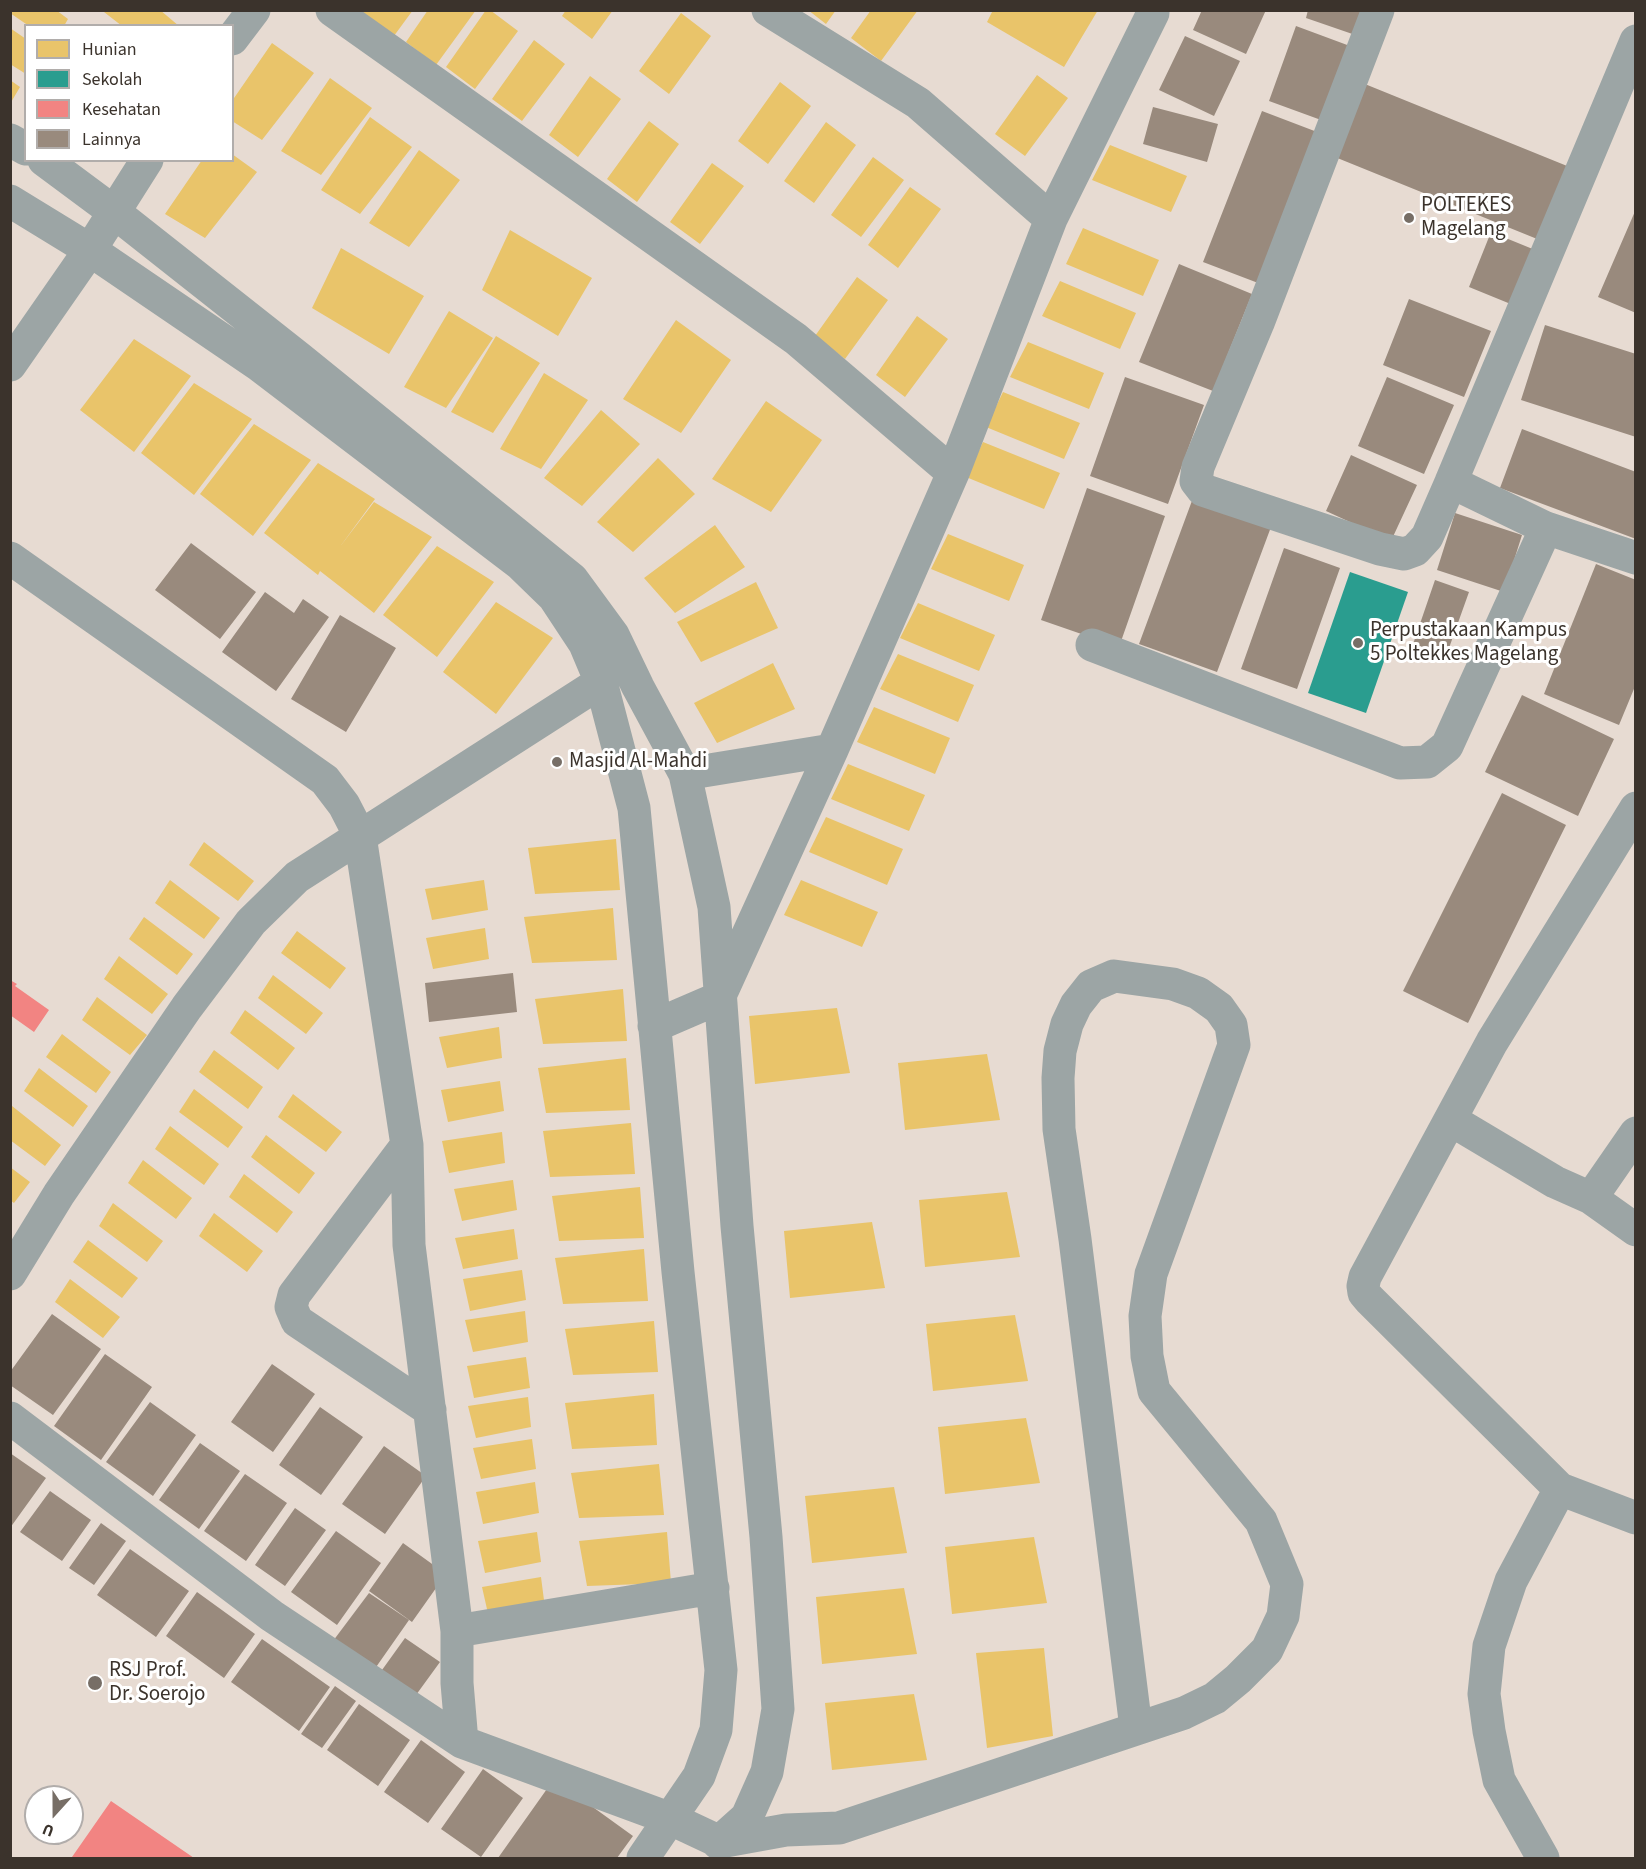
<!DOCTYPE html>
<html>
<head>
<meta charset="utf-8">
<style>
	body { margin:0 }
	#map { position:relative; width:1646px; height:1869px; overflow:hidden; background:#e7dbd2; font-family:"Source Sans 3",sans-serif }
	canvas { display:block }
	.frame { position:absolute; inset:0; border:12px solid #3b332c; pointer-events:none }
	.legend { position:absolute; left:24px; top:24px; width:210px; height:138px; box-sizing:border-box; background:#fff; border:2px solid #b1adab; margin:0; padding:8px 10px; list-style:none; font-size:18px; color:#3b332c }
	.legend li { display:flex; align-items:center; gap:12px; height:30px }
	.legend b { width:30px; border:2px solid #b1adab }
	.north { position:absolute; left:24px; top:1785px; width:60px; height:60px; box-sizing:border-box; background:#fff; border:2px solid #b1adab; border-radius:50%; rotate:201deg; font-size:16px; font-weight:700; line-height:24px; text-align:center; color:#3b332c }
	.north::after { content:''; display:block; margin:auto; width:21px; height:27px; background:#776e66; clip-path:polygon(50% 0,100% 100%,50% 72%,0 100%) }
</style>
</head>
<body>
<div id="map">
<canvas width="1646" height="1869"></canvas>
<div class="frame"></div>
<ul class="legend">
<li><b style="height:16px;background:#e9c46a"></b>Hunian</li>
<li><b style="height:16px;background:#2a9d8f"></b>Sekolah</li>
<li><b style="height:16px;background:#f28482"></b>Kesehatan</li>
<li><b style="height:16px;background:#998a7d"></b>Lainnya</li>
</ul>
<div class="north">U</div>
</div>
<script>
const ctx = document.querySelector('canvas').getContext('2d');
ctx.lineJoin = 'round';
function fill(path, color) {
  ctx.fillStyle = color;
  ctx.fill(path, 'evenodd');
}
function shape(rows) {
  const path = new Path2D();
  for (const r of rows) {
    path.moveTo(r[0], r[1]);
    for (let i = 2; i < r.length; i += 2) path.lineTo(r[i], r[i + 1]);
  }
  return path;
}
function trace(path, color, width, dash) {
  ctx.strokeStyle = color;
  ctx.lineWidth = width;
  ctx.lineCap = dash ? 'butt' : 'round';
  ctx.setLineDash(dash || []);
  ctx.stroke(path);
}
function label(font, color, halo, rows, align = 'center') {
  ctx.font = font + ' "Source Sans 3",sans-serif';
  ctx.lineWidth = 6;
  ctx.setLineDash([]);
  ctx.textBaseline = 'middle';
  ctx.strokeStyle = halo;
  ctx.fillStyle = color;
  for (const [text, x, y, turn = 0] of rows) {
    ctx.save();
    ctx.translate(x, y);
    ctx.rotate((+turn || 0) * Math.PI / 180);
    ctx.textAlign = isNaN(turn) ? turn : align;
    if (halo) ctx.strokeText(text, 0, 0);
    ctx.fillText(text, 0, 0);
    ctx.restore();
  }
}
fill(shape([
	[10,10,56,10,68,19,64,26,29,26,10,13],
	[105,10,160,10,179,26,122,26,104,12],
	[354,10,413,10,391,40],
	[428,10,476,10,436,65,406,42],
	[486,10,490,10,518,31,475,89,446,67],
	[566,10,613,10,592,39,562,16],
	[808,10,836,10,826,24],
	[871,10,918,10,881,61,851,38],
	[993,10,1098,10,1064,67,987,22],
	[681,13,711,36,669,94,639,71],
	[10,28,26,39,26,74,10,64],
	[534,40,565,64,522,121,492,99],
	[272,43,314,73,262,140,232,121,232,101],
	[1037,75,1068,98,1025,156,995,134],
	[590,76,621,99,578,157,549,135],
	[330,78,372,108,321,175,281,151],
	[10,80,20,87,10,104],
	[780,82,811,106,768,164,738,141],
	[370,117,412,147,360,214,321,190],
	[649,121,679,144,637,202,607,179],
	[826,122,856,145,814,203,784,181],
	[1110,145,1187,176,1171,212,1092,180],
	[419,150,460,180,409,247,369,223],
	[232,154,257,172,205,238,165,214,202,160,232,160],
	[873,157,904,180,861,237,831,215],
	[712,163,744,186,700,244,670,222],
	[910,187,941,209,898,268,868,245],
	[1083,228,1159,260,1143,296,1066,264],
	[510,230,592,278,558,336,482,290],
	[341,248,424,296,389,354,312,308],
	[857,277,888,300,845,359,815,336],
	[1060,281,1136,313,1120,349,1042,316],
	[449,311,493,338,446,408,404,387],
	[917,316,948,339,905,397,876,375],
	[676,320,731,360,681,433,623,399],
	[496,336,540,363,493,433,451,412],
	[134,339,191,376,134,452,80,410],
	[1028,342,1104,373,1089,409,1010,377],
	[544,373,588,400,541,469,500,449],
	[194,383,252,419,194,495,141,453],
	[1003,392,1080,423,1064,459,986,427],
	[766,401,822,440,771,512,712,479],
	[601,410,640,444,582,506,544,478],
	[254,424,311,460,253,536,200,494],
	[983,442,1060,473,1044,509,966,477],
	[658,458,695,494,633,552,597,522],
	[318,463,375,499,339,548,374,502,432,537,374,613,320,571,318,575,264,533],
	[715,525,745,567,675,613,644,578],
	[948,534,1024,565,1009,601,931,569],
	[437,546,494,582,437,657,383,615],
	[756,582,778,628,701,662,677,622],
	[496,602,553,638,496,714,443,672],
	[918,603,995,635,979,671,900,638],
	[898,654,974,685,958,722,880,689],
	[773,663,795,709,717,743,694,703],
	[874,707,950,738,935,774,857,742],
	[848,764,925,795,909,831,831,799],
	[826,817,903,849,887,885,809,852],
	[616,839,620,890,535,894,528,848],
	[204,842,254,881,238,901,189,865],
	[170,880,220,918,204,939,155,903],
	[484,880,488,910,432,920,425,889],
	[801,880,878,912,862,947,784,915],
	[613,908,617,960,532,963,524,917],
	[144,917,193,954,177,975,129,939],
	[485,928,489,959,433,969,426,938],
	[297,931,346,968,330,989,281,953],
	[119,956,168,994,152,1014,104,979],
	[273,975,323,1013,306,1034,258,998],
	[490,979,495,1009,438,1020,432,988],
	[623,989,627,1041,543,1044,535,999],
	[97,997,147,1035,130,1055,82,1020],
	[837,1008,850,1073,755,1084,749,1016],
	[245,1010,295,1048,278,1070,230,1033],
	[499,1027,502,1058,447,1068,439,1037],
	[62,1034,111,1072,96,1093,46,1057],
	[214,1050,263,1087,248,1109,199,1072],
	[987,1054,1000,1120,905,1130,898,1063],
	[626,1058,630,1110,546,1113,538,1068],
	[39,1068,88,1106,73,1127,24,1091],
	[500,1081,504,1111,448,1122,441,1090],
	[194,1089,243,1127,228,1148,179,1112],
	[293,1094,342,1132,326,1152,278,1117],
	[12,1106,61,1145,45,1166,10,1140],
	[631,1123,635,1174,550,1177,543,1131],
	[170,1126,219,1164,204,1185,155,1149],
	[502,1132,505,1163,449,1173,442,1141],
	[266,1135,315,1173,299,1194,251,1157],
	[143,1160,192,1198,176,1219,128,1183],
	[10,1167,30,1182,14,1203,10,1200],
	[244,1174,293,1212,277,1233,229,1197],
	[513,1180,517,1210,462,1221,454,1189],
	[640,1187,644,1238,559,1241,552,1196],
	[1007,1192,1020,1257,925,1267,919,1200],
	[113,1203,163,1241,147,1262,99,1226],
	[214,1213,263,1251,247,1272,199,1236],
	[872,1222,885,1288,790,1298,784,1231],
	[514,1229,518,1259,463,1269,455,1238],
	[88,1240,138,1278,122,1298,73,1262],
	[644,1249,648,1301,563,1304,555,1258],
	[522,1270,526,1300,470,1311,463,1279],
	[70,1279,120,1317,103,1338,55,1302],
	[525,1311,528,1342,473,1352,465,1320],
	[1015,1315,1028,1381,933,1391,926,1324],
	[654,1321,658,1372,573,1375,565,1329],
	[526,1357,530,1388,474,1398,467,1366],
	[654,1394,657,1445,572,1449,565,1403],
	[528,1397,531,1427,476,1438,468,1406],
	[1026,1418,1040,1483,945,1494,938,1427],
	[532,1439,536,1469,481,1479,473,1448],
	[659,1464,664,1515,579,1518,571,1473],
	[535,1482,539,1513,483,1524,476,1492],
	[894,1487,907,1553,812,1563,805,1496],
	[537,1532,541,1562,485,1573,478,1541],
	[667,1532,671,1583,587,1586,579,1541],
	[1034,1537,1047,1603,952,1614,945,1547],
	[541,1577,545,1608,489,1618,482,1587],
	[904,1588,917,1654,822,1664,816,1597],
	[1044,1648,1053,1736,987,1748,976,1653],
	[914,1694,927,1760,832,1770,825,1703]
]), '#e9c46a');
fill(shape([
	[1350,572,1408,592,1366,713,1308,693]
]), '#2a9d8f');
fill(shape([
	[10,980,17,984,15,986,49,1010,34,1032,10,1015],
	[111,1801,194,1858,72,1857]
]), '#f28482');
fill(shape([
	[1202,10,1266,10,1246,54,1193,30],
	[1308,10,1373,10,1364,38,1306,18],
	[1296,26,1358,49,1332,124,1269,101],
	[1185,36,1240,61,1214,116,1159,90],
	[1355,80,1577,170,1547,243,1325,153],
	[1153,107,1218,124,1207,162,1143,144],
	[1262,111,1325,135,1266,286,1203,262],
	[1636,209,1636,313,1598,297],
	[1491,232,1540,252,1518,307,1469,287],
	[1179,264,1252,294,1213,391,1139,362],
	[1409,299,1491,331,1464,397,1383,365],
	[1545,325,1636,354,1636,437,1521,400],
	[1125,377,1204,405,1168,504,1090,476],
	[1387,377,1454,405,1424,474,1358,446],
	[1522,429,1636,472,1636,539,1500,488],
	[1351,455,1417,485,1391,541,1326,511],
	[1087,488,1165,516,1119,647,1041,620],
	[1193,498,1271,527,1217,672,1139,644],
	[1455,513,1522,535,1504,592,1437,570],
	[191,543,256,592,220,639,155,590],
	[1284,548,1340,568,1297,689,1241,669],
	[1596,564,1636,580,1636,684,1619,725,1544,694],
	[1435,580,1469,592,1444,662,1411,650],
	[265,592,294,613,303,599,329,617,276,691,222,652],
	[340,615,396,648,346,732,291,699],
	[1522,695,1614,739,1578,816,1485,772],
	[1502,793,1566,825,1468,1023,1403,991],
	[513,973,517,1012,429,1022,425,983],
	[52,1314,101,1349,53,1415,10,1385,10,1372],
	[105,1354,152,1387,101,1460,54,1426],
	[272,1364,315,1394,273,1452,231,1422],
	[150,1402,196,1435,153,1496,106,1462],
	[320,1407,363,1437,321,1495,279,1465],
	[200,1443,240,1471,199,1529,159,1500],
	[384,1446,426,1476,385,1534,342,1504],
	[10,1453,46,1478,10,1528],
	[245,1474,287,1503,246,1561,204,1531],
	[50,1491,91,1520,62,1561,20,1532],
	[295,1508,326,1530,285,1586,255,1565],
	[101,1523,126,1541,94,1585,69,1568],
	[336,1531,381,1563,337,1625,291,1592],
	[403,1543,446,1574,412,1622,369,1591],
	[130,1549,189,1591,156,1637,97,1595],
	[197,1592,255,1634,224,1678,166,1636],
	[369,1593,409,1620,374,1670,333,1641],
	[405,1638,440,1662,416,1695,382,1670],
	[262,1639,330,1687,299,1731,231,1682],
	[335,1686,356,1701,322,1748,301,1734],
	[359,1704,410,1740,378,1786,327,1750],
	[421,1740,465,1772,428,1823,384,1792],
	[483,1769,523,1798,481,1857,441,1829],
	[554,1779,633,1836,617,1858,498,1858]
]), '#998a7d');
trace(shape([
	[332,10,796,339,953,473],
	[768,10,918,103,1051,219],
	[1378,10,1258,323,1198,467,1196,481,1203,490,1380,549,1404,554,1415,550,1427,537,1451,482],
	[232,39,254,10],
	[1636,41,1451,482,1546,528,1636,558],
	[10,140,26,149],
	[44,160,114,212,299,358,572,579,613,635,638,687,685,774,714,907,737,1226,766,1537,778,1709,767,1772,747,1817,718,1843],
	[10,201,90,250,259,365,519,563,554,597,585,644,601,682,634,808,678,1272,721,1670,716,1730,699,1776,643,1858],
	[10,365,90,250,147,160],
	[10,558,325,780,344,805,360,836,407,1145,409,1245,457,1631,457,1683,462,1742],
	[1092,645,1400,763,1427,762,1447,746,1546,528],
	[685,774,832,750],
	[654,1026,719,998,832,750,953,473,1051,219,1153,13,1153,10],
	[1451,1120,1555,1182,1591,1198,1636,1230],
	[407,1145,294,1295,291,1307,297,1321,430,1410],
	[1591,1198,1636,1133],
	[10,1274,59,1194,187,1007,251,922,297,877,601,682],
	[10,1418,272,1616,462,1742,671,1819,720,1842,786,1830,839,1828,1184,1713,1215,1698,1238,1679,1267,1650,1283,1616,1287,1584,1261,1521,1154,1391,1147,1356,1145,1316,1151,1274,1234,1045,1231,1025,1219,1008,1198,993,1173,984,1114,976,1091,986,1076,1005,1067,1024,1060,1051,1058,1078,1059,1129,1075,1239,1136,1728],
	[1560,1489,1636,1518],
	[457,1631,713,1588],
	[1543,1858,1499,1780,1489,1731,1484,1694,1489,1646,1511,1581,1560,1489,1369,1299,1364,1293,1363,1286,1365,1277,1492,1042,1636,808]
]), '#9ca5a5', 33);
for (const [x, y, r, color] of [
	[1409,218,6,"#776e66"],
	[1358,643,6,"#776e66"],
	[557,762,6,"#776e66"],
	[95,1683,8,"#776e66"]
]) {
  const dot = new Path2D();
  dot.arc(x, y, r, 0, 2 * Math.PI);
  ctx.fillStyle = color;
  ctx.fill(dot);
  trace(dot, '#fff', 2);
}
label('21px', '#3b332c', '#fff', [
	["POLTEKES",1421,206],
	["Magelang",1421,230],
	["Perpustakaan Kampus",1370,631],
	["5 Poltekkes Magelang",1370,655],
	["Masjid Al-Mahdi",569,762],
	["RSJ Prof.",109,1671],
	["Dr. Soerojo",109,1695]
], 'left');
</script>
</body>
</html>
